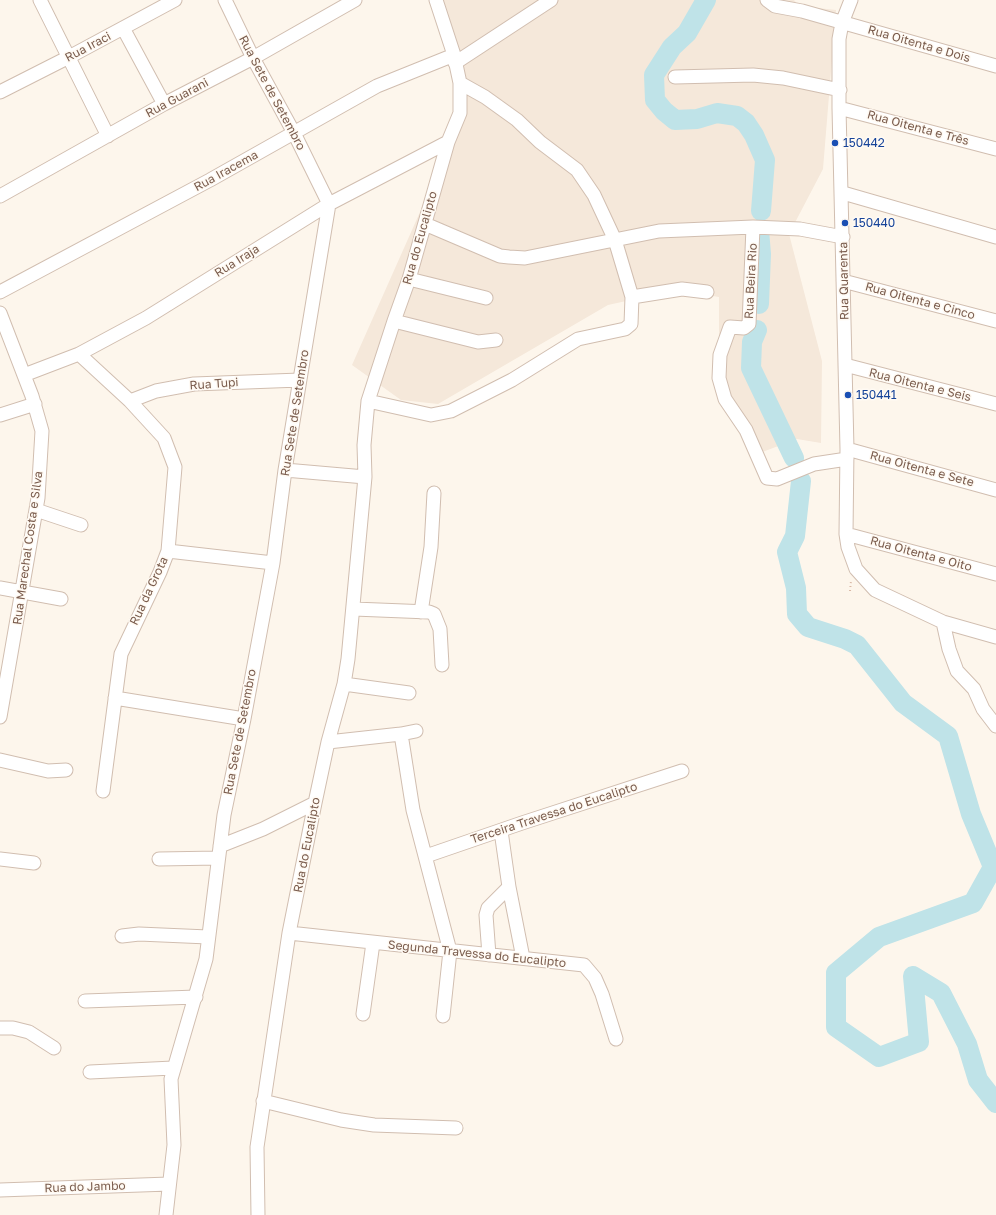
<!DOCTYPE html>
<html>
<head>
<meta charset="utf-8">
<style>
	body { margin:0 }
	canvas { display:block; background:#fdf6ec }
</style>
</head>
<body>
<canvas width="996" height="1215"></canvas>
<script>
const ctx = document.querySelector('canvas').getContext('2d');
ctx.lineJoin = 'round';
function fill(path, color) {
  ctx.fillStyle = color;
  ctx.fill(path, 'evenodd');
}
function shape(rows) {
  const path = new Path2D();
  for (const r of rows) {
    path.moveTo(r[0], r[1]);
    for (let i = 2; i < r.length; i += 2) path.lineTo(r[i], r[i + 1]);
  }
  return path;
}
function trace(path, color, width, dash) {
  ctx.strokeStyle = color;
  ctx.lineWidth = width;
  ctx.lineCap = dash ? 'butt' : 'round';
  ctx.setLineDash(dash || []);
  ctx.stroke(path);
}
function label(font, color, halo, rows, align = 'center') {
  ctx.font = font + ' "Golos Text",sans-serif';
  ctx.lineWidth = 3;
  ctx.setLineDash([]);
  ctx.textBaseline = 'middle';
  ctx.strokeStyle = halo;
  ctx.fillStyle = color;
  for (const [text, x, y, turn = 0] of rows) {
    ctx.save();
    ctx.translate(x, y);
    ctx.rotate((+turn || 0) * Math.PI / 180);
    ctx.textAlign = isNaN(turn) ? turn : align;
    if (halo) ctx.strokeText(text, 0, 0);
    ctx.fillText(text, 0, 0);
    ctx.restore();
  }
}
fill(shape([
	[443,0,794,0,799,6,836,10,823,169,789,234,822,361,821,443,797,439,757,454,719,372,719,297,676,290,608,305,438,404,401,400,352,365,420,212,460,97,454,34]
]), '#f5e8da');
trace(shape([
	[706,0,687,33,672,47,654,75,655,100,664,111,675,120,697,119,717,113,737,116,746,123,754,135,765,160,761,211],
	[759,304,761,254,759,230],
	[757,330,752,342,751,368,794,458],
	[801,481,795,536,787,552,796,588,797,614,808,627,845,639,857,645,903,703,948,736,971,814,993,867,973,903,879,937,836,973,836,1027,879,1057,919,1042,913,976,941,993,967,1044,978,1080,996,1103]
]), '#bfe3e8', 20);
const street = shape([
	[40,0,108,136],
	[767,0,775,6,802,11,996,66],
	[851,0,842,23,839,39,839,108,847,449,846,534,848,547,856,569,875,590,943,622,996,637],
	[123,28,164,104],
	[455,63,551,0],
	[675,77,753,75,783,78,840,90],
	[0,92,69,57,175,0],
	[839,108,996,149],
	[843,193,996,237],
	[0,196,164,104,253,58,355,0],
	[425,224,500,256,509,257,525,258,659,231,753,227,800,229,843,237],
	[753,227,749,324,744,328,730,327,720,355,719,378,725,399,746,430,767,478,777,479,814,464,847,459],
	[409,279,486,298],
	[843,281,996,321],
	[0,292,210,180,377,86,454,55],
	[632,297,682,289,707,292],
	[0,313,32,396,42,431,38,498,0,717],
	[394,321,478,342,496,340],
	[79,354,130,401,164,438,175,467,168,551,160,572,121,654,103,791],
	[845,365,996,404],
	[24,375,79,354,146,318,329,204,448,142],
	[130,401,156,391,194,384,300,380],
	[368,401,431,415,451,411,512,380,578,339,625,329,631,324,632,297,615,240,594,195,577,170,540,142,517,120,485,97,460,83],
	[0,415,35,404],
	[847,449,996,490],
	[285,470,365,477],
	[36,510,81,525],
	[846,534,996,574],
	[168,551,273,563],
	[0,588,61,599],
	[354,609,429,612,434,614,440,629,442,665],
	[421,612,431,547,434,493],
	[943,622,949,649,957,671,974,689,983,709,996,726],
	[344,684,409,693],
	[115,698,244,719],
	[401,734,413,810,450,951,443,1016],
	[328,742,401,734,416,731],
	[0,760,48,771,66,770],
	[220,846,263,829,315,803],
	[426,856,522,823,682,771],
	[0,859,34,863],
	[159,859,218,858],
	[509,887,523,958],
	[289,933,584,965,595,978,602,994,616,1039],
	[122,936,139,934,208,937],
	[489,955,486,915,488,908,509,887,501,831],
	[85,1001,196,997],
	[363,1014,373,943],
	[0,1028,13,1028,29,1032,54,1048],
	[90,1072,173,1068],
	[263,1101,341,1120,374,1125,456,1128],
	[0,1190,169,1184],
	[166,1215,174,1145,171,1079,206,959,224,815,244,719,273,563,285,470,329,204,294,133,253,58,225,0],
	[258,1215,257,1147,289,933,315,803,328,742,344,684,348,659,365,477,364,445,368,401,394,321,409,279,448,142,460,113,460,83,454,55,436,0]
]);
trace(street, '#d1beb0', 15);
trace(shape([
	[850,591,851,581]
]), '#d9b8a5', 2, [1, 3]);
trace(street, '#fff', 13);
for (const [x, y, r, color] of [
	[835,143,4,"#1a4fb4"],
	[845,223,4,"#1a4fb4"],
	[848,395,4,"#1a4fb4"]
]) {
  const dot = new Path2D();
  dot.arc(x, y, r, 0, 2 * Math.PI);
  ctx.fillStyle = color;
  ctx.fill(dot);
  trace(dot, '#fffaf3', 1.5);
}
label('12px', '#7a5c4d', '#fffaf3', [
	["Rua Oitenta e Dois",919,44,16],
	["Rua Iraci",88,47,-28],
	["Rua Sete de Setembro",272,93,62],
	["Rua Guarani",177,98,-28],
	["Rua Oitenta e Três",918,128,15],
	["Rua Iracema",226,171,-29],
	["Rua do Eucalipto",420,238,-74],
	["Rua Iraja",237,261,-32],
	["Rua Beira Rio",751,281,-87],
	["Rua Quarenta",844,281,-91],
	["Rua Oitenta e Cinco",920,301,15],
	["Rua Tupi",214,384,-4],
	["Rua Oitenta e Seis",920,385,14],
	["Rua Sete de Setembro",295,413,-81],
	["Rua Oitenta e Sete",922,469,15],
	["Rua Marechal Costa e Silva",28,548,-82],
	["Rua Oitenta e Oito",921,554,15],
	["Rua da Grota",149,591,-65],
	["Rua Sete de Setembro",240,732,-79],
	["Terceira Travessa do Eucalipto",554,813,-18],
	["Rua do Eucalipto",307,845,-79],
	["Segunda Travessa do Eucalipto",477,954,6],
	["Rua do Jambo",85,1187,-2]
]);
label('12px', '#164399', '#fffaf3', [
	["150442",843,143],
	["150440",853,223],
	["150441",856,395]
], 'left');
</script>
</body>
</html>
